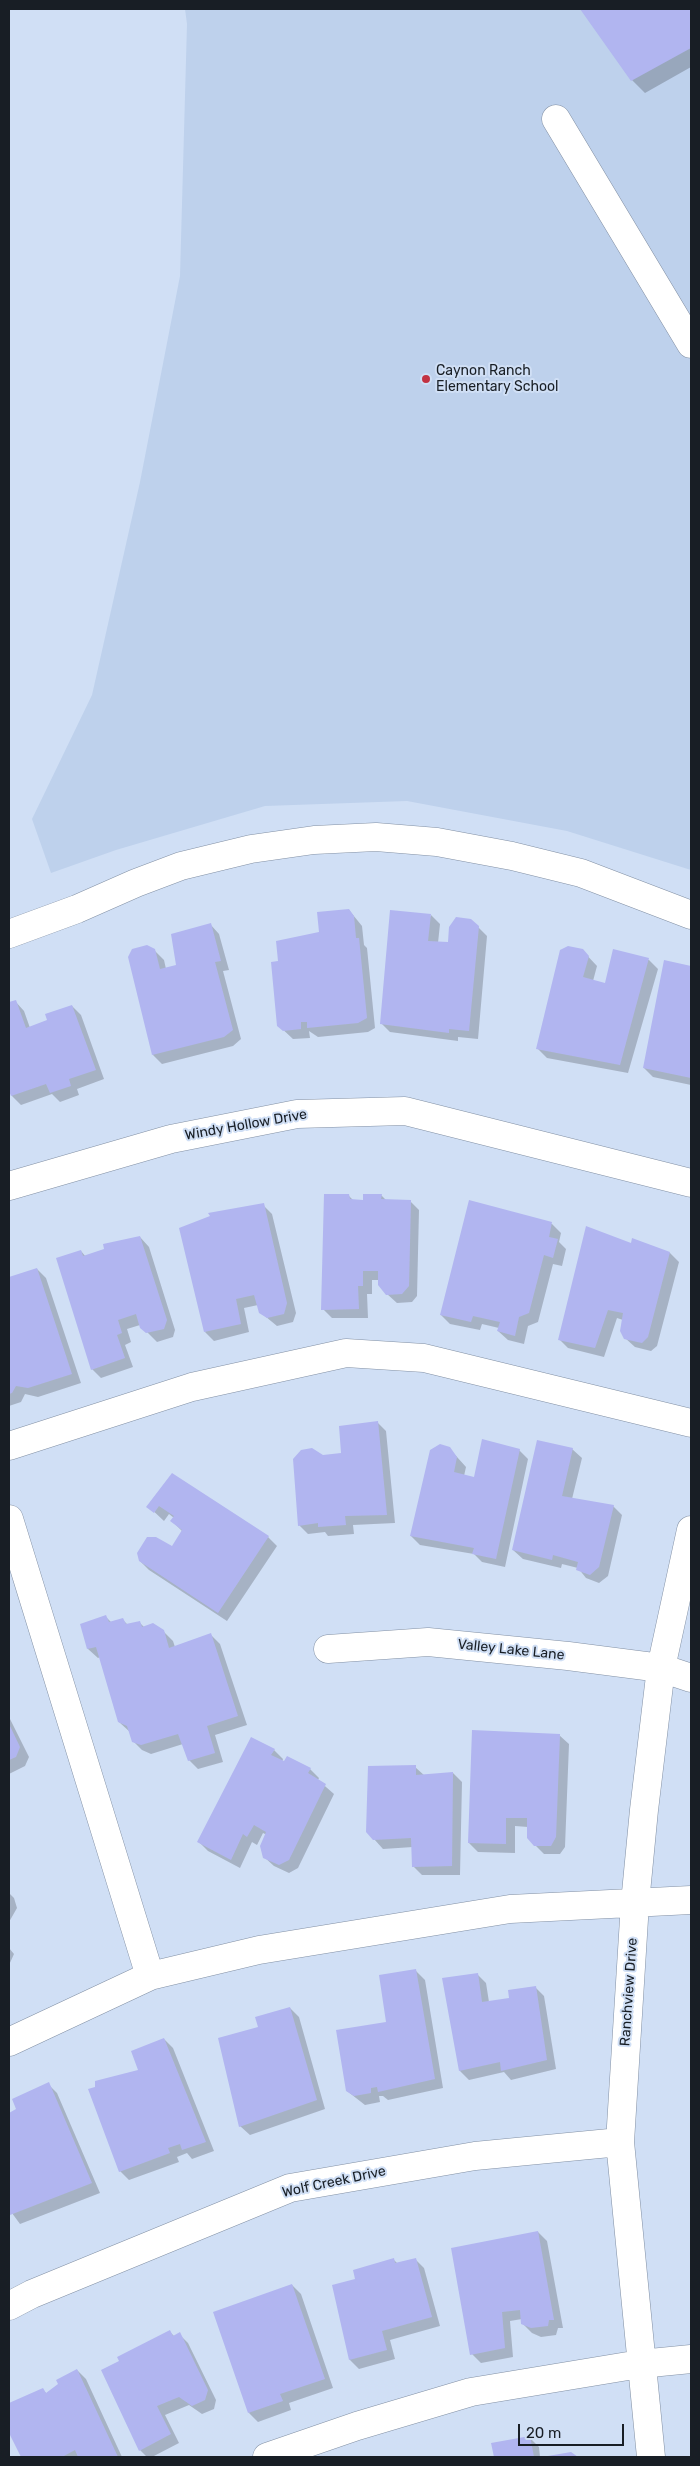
<!DOCTYPE html>
<html>
<head>
<meta charset="utf-8">
<style>
	body { margin:0 }
	#map { position:relative; width:700px; height:2466px; overflow:hidden; background:#d0dff5; font-family:Rubik,sans-serif }
	canvas { display:block }
	.frame { position:absolute; inset:0; border:10px solid #181e25; pointer-events:none }
	.scale { position:absolute; left:518px; top:2424px; width:106px; height:22px; box-sizing:border-box; border:2px solid #181e25; border-top:0; padding-left:6px; font-size:15px; line-height:18px; white-space:nowrap; color:#181e25; -webkit-text-stroke:4px #d0dff5; paint-order:stroke }
</style>
</head>
<body>
<div id="map">
<canvas width="700" height="2466"></canvas>
<div class="frame"></div>
<div class="scale">20 m</div>
</div>
<script>
const ctx = document.querySelector('canvas').getContext('2d');
ctx.lineJoin = 'round';
function fill(path, color) {
  ctx.fillStyle = color;
  ctx.fill(path, 'evenodd');
}
function shape(rows) {
  const path = new Path2D();
  for (const r of rows) {
    path.moveTo(r[0], r[1]);
    for (let i = 2; i < r.length; i += 2) path.lineTo(r[i], r[i + 1]);
  }
  return path;
}
function trace(path, color, width, dash) {
  ctx.strokeStyle = color;
  ctx.lineWidth = width;
  ctx.lineCap = dash ? 'butt' : 'round';
  ctx.setLineDash(dash || []);
  ctx.stroke(path);
}
function label(font, color, halo, rows, align = 'center') {
  ctx.font = font + ' Rubik,sans-serif';
  ctx.lineWidth = 4;
  ctx.setLineDash([]);
  ctx.textBaseline = 'middle';
  ctx.strokeStyle = halo;
  ctx.fillStyle = color;
  for (const [text, x, y, turn = 0] of rows) {
    ctx.save();
    ctx.translate(x, y);
    ctx.rotate((+turn || 0) * Math.PI / 180);
    ctx.textAlign = isNaN(turn) ? turn : align;
    if (halo) ctx.strokeText(text, 0, 0);
    ctx.fillText(text, 0, 0);
    ctx.restore();
  }
}
fill(shape([
	[185,9,691,9,691,870,567,831,407,801,265,806,116,850,51,873,32,819,92,695,140,482,180,276,187,24]
]), '#bed1ec');
fill(shape([
	[582,9,691,9,691,67,645,93,632,80],
	[349,910,362,926,364,945,367,948,375,1028,368,1032,318,1037,309,1031,310,1038,293,1039,278,1025,279,962],
	[431,915,440,924,438,943,449,943,478,927,487,936,478,1039,458,1037,458,1041,390,1032,381,1023],
	[210,924,219,934,229,970,223,971,241,1039,233,1046,162,1064,153,1055,154,950,164,960,166,969,178,966],
	[582,950,597,966,593,981,606,984,614,951,649,960,658,969,628,1073,547,1058,538,1049],
	[665,962,691,967,691,1085,653,1077,644,1068],
	[15,1001,24,1011,30,1028,49,1021,72,1006,81,1015,104,1079,77,1089,79,1095,60,1102,52,1094,21,1105,12,1096,9,1087,9,1004],
	[381,1195,386,1200,410,1201,419,1210,417,1296,412,1302,397,1303,387,1294,380,1280,372,1280,372,1294,367,1294,368,1318,332,1318,323,1309,349,1196,354,1201,364,1202],
	[470,1201,552,1224,561,1233,559,1242,566,1249,562,1266,553,1264,538,1322,528,1326,524,1344,508,1340,498,1331,499,1328,482,1324,480,1330,450,1324,441,1315],
	[263,1205,272,1214,296,1313,293,1322,277,1326,260,1312,258,1305,244,1308,249,1332,214,1341,205,1332],
	[140,1237,149,1247,175,1330,173,1337,157,1342,140,1325,127,1329,131,1342,125,1345,133,1367,101,1378,92,1369,81,1251,86,1257],
	[632,1245,670,1253,679,1262,657,1346,651,1351,635,1347,625,1338,623,1320,617,1318,604,1357,568,1348,559,1339],
	[37,1269,46,1278,81,1383,38,1397,25,1394,21,1402,9,1406,9,1278],
	[377,1422,386,1431,395,1523,353,1525,354,1534,328,1536,325,1532,308,1534,299,1525,322,1457,342,1455],
	[449,1448,466,1467,464,1476,475,1479,519,1450,528,1459,505,1567,482,1562,474,1554,420,1545,411,1536],
	[572,1449,582,1458,572,1499,613,1506,622,1515,608,1576,599,1583,586,1578,578,1568,562,1564,561,1568,523,1559,513,1550],
	[172,1475,268,1537,277,1546,227,1621,149,1570,140,1561,173,1548,182,1531,172,1521,174,1518,169,1514,164,1521,148,1506],
	[105,1616,111,1622,122,1619,128,1625,140,1623,144,1627,163,1631,173,1641,175,1647,211,1635,220,1644,247,1725,215,1735,223,1762,198,1769,189,1760,183,1744,151,1754,142,1750,133,1741,130,1732,119,1722,100,1657,98,1658,88,1649,82,1625],
	[9,1717,29,1757,25,1766,9,1774],
	[559,1735,569,1744,565,1847,560,1854,544,1854,528,1838,528,1827,515,1826,515,1853,478,1852,469,1843],
	[274,1750,283,1759,282,1762,310,1769,319,1778,318,1780,334,1794,298,1868,289,1873,274,1866,264,1857,267,1835,263,1833,257,1845,252,1842,240,1868,208,1851,199,1842],
	[415,1767,425,1776,453,1773,462,1782,460,1875,422,1875,413,1866,413,1847,383,1849,374,1839],
	[9,1893,14,1898,17,1908,9,1922],
	[9,1948,14,1954,9,1965],
	[416,1971,425,1980,443,2088,388,2100,383,2096,379,2096,380,2102,365,2105,347,2091,388,2023],
	[477,1974,486,1983,489,2002,510,1999,535,1987,544,1996,556,2069,511,2080,504,2072,469,2080,460,2071],
	[290,2008,299,2017,325,2109,250,2135,240,2126,259,2028],
	[164,2039,173,2048,214,2151,192,2159,187,2153,177,2157,179,2162,129,2180,120,2171,139,2071],
	[48,2084,57,2093,100,2193,20,2224,9,2209,9,2114,18,2110],
	[538,2232,547,2241,563,2328,558,2328,556,2335,541,2337,532,2333,522,2323,522,2319,510,2321,513,2357,481,2363,472,2354],
	[415,2259,424,2268,440,2326,390,2340,395,2359,359,2369,350,2360,334,2286,357,2280,394,2260,398,2264],
	[292,2285,301,2294,333,2388,289,2403,291,2410,258,2422,249,2413],
	[170,2332,174,2336,179,2334,188,2343,216,2400,214,2409,202,2414,189,2405,165,2415,179,2443,152,2457,147,2457,140,2450],
	[77,2370,86,2379,122,2457,22,2457,9,2430,9,2405,43,2390,47,2394],
	[530,2438,539,2447,540,2457,495,2457,493,2444]
]), '#0003');
fill(shape([
	[580,9,691,9,691,48,631,81],
	[349,909,354,916,356,938,359,938,367,1018,358,1023,307,1028,307,1022,301,1022,301,1029,283,1031,277,1026,271,962,278,961,276,941,319,932,317,912],
	[390,910,431,914,428,941,448,942,449,927,456,917,471,919,479,926,469,1031,449,1029,449,1033,380,1024],
	[211,923,221,961,215,962,233,1030,224,1037,152,1055,128,957,132,949,147,945,155,949,160,969,176,965,171,934],
	[568,946,583,949,589,956,583,977,605,983,613,949,649,958,620,1065,536,1049,560,950],
	[664,960,691,966,691,1078,643,1068],
	[16,1000,26,1028,47,1020,45,1014,72,1005,96,1070,69,1079,71,1086,50,1093,46,1084,11,1096,9,1091,9,1002],
	[324,1194,349,1194,350,1199,363,1200,363,1194,382,1194,381,1199,411,1200,409,1286,402,1294,386,1295,378,1285,378,1271,363,1271,363,1286,358,1286,359,1309,321,1310],
	[469,1200,552,1222,549,1237,558,1239,553,1258,544,1255,529,1313,519,1317,515,1336,497,1331,500,1322,473,1316,471,1322,440,1315],
	[264,1203,287,1303,284,1314,267,1318,259,1313,254,1295,236,1299,241,1324,204,1332,179,1228,210,1216,208,1213],
	[586,1226,631,1243,632,1238,670,1252,648,1337,642,1343,624,1339,620,1331,623,1313,608,1310,595,1348,558,1340],
	[140,1236,167,1320,164,1329,146,1333,140,1328,136,1314,118,1320,122,1333,117,1335,125,1358,91,1370,56,1258,81,1250,83,1256,104,1249,103,1244],
	[37,1268,72,1374,28,1388,16,1386,12,1393,9,1394,9,1277],
	[378,1421,387,1515,345,1516,346,1525,318,1527,318,1523,298,1526,293,1459,301,1450,312,1448,323,1455,341,1453,339,1426],
	[482,1439,520,1449,496,1559,472,1554,474,1548,410,1536,430,1450,440,1444,450,1447,457,1457,454,1472,474,1477],
	[537,1440,573,1448,562,1496,614,1505,599,1567,590,1575,576,1570,578,1562,553,1555,552,1560,512,1550],
	[172,1473,269,1536,218,1613,139,1561,137,1553,147,1537,156,1537,172,1546,182,1530,170,1521,174,1516,159,1506,154,1513,146,1507],
	[106,1615,109,1622,123,1618,126,1624,140,1621,142,1627,153,1623,164,1630,169,1648,211,1633,238,1716,207,1726,215,1753,188,1761,178,1734,141,1745,132,1742,127,1726,118,1722,96,1647,87,1649,80,1624],
	[9,1724,20,1747,16,1757,9,1760],
	[472,1730,560,1734,556,1837,551,1846,534,1846,527,1838,527,1818,506,1818,506,1844,468,1843],
	[251,1737,275,1749,271,1755,284,1761,287,1756,311,1768,308,1773,326,1784,289,1860,279,1865,263,1858,260,1846,266,1832,254,1825,247,1837,243,1834,231,1860,197,1842],
	[416,1765,416,1775,453,1772,452,1866,412,1867,411,1838,373,1840,366,1832,368,1766],
	[416,1969,435,2079,378,2092,377,2087,371,2088,371,2093,354,2096,346,2091,336,2030,386,2022,379,1975],
	[478,1973,482,2002,509,1998,508,1990,536,1986,547,2060,501,2071,500,2062,459,2071,442,1978],
	[290,2007,317,2100,239,2127,218,2038,258,2027,255,2017],
	[164,2038,206,2142,182,2150,180,2144,168,2148,170,2153,119,2172,88,2089,95,2087,95,2081,138,2070,131,2051],
	[49,2082,92,2183,10,2215,9,2113,16,2109,12,2099],
	[538,2231,554,2320,549,2320,548,2326,531,2328,521,2324,520,2310,502,2312,505,2348,470,2355,451,2248],
	[394,2258,395,2263,416,2258,432,2317,382,2331,387,2350,349,2360,332,2285,355,2279,353,2270],
	[292,2284,325,2379,280,2394,283,2401,248,2413,213,2312],
	[170,2330,173,2336,180,2332,208,2390,205,2400,192,2406,179,2397,157,2406,171,2434,139,2451,101,2370,119,2361,117,2357],
	[77,2369,118,2457,78,2457,75,2450,62,2457,21,2457,9,2433,9,2403,43,2388,46,2393,58,2384,56,2380],
	[530,2436,534,2457,494,2457,491,2443],
	[571,2452,578,2457,548,2457,548,2456]
]), '#b1b5f0');
const minor = shape([
	[556,119,691,344],
	[9,934,77,909,136,883,181,866,251,849,314,840,376,837,437,842,512,856,581,873,691,915],
	[9,1186,171,1139,297,1114,405,1111,691,1183],
	[9,1446,192,1387,346,1353,424,1358,691,1423],
	[9,1519,150,1976,259,1950,510,1909,691,1900],
	[328,1649,428,1642,568,1656,661,1668,691,1678],
	[9,2042,150,1976],
	[9,2306,32,2294,290,2188,475,2156,620,2142],
	[267,2457,357,2426,471,2392,640,2364,691,2359],
	[651,2457,620,2142,635,1903,644,1810,661,1668,691,1530]
]);
trace(minor, '#8290a4', 29);
trace(minor, '#fff', 28);
for (const [x, y, r, color] of [
	[426,379,5,"#c23242"]
]) {
  const dot = new Path2D();
  dot.arc(x, y, r, 0, 2 * Math.PI);
  ctx.fillStyle = color;
  ctx.fill(dot);
  trace(dot, '#d0dff5', 2);
}
label('14px', '#181e25', '#d0dff5', [
	["Caynon Ranch",436,371],
	["Elementary School",436,387]
], 'left');
label('14px', '#181e25', '#d0dff5', [
	["Windy Hollow Drive",246,1125,-10],
	["Valley Lake Lane",511,1650,6],
	["Ranchview Drive",629,1992,-86],
	["Wolf Creek Drive",334,2182,-12]
]);
</script>
</body>
</html>
